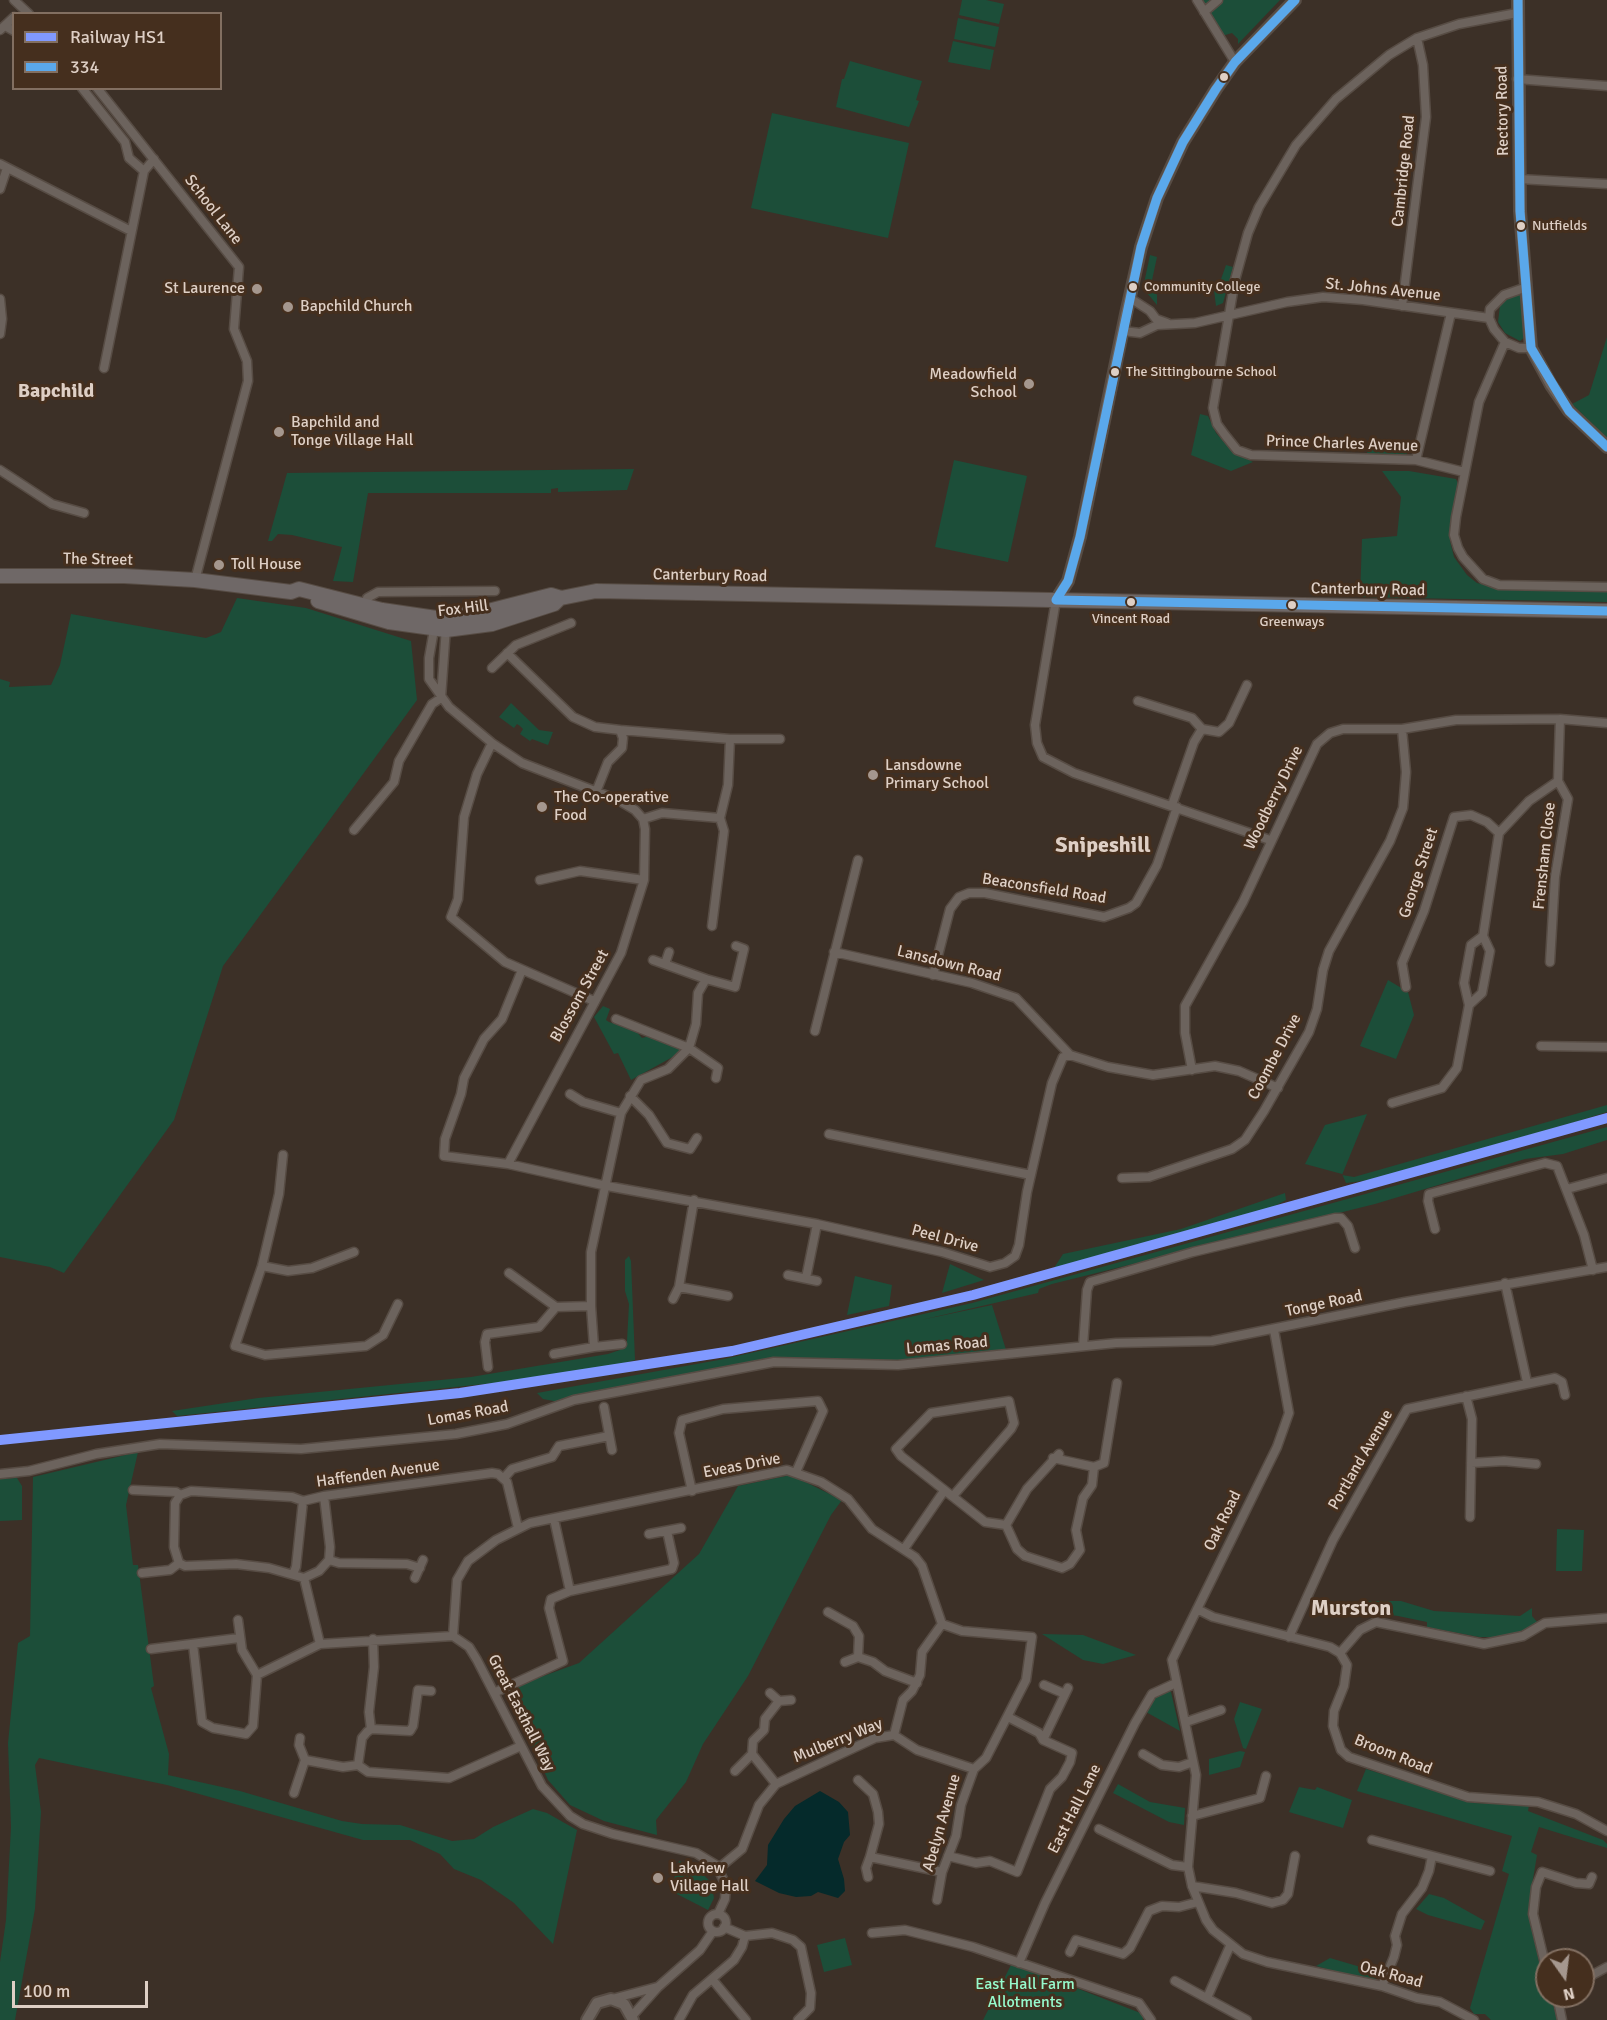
<!DOCTYPE html>
<html>
<head>
<meta charset="utf-8">
<style>
	body { margin:0 }
	#map { position:relative; width:1607px; height:2020px; overflow:hidden; background:#3c3027; font-family:Signika,sans-serif }
	canvas { display:block }
	.legend { position:absolute; left:12px; top:12px; width:210px; height:78px; box-sizing:border-box; background:#452f1e; border:2px solid #826f61; margin:0; padding:8px 10px; list-style:none; font-size:18px; color:#decfc5 }
	.legend li { display:flex; align-items:center; gap:12px; height:30px }
	.legend b { width:30px; border:2px solid #826f61 }
	.north { position:absolute; left:1535px; top:1948px; width:60px; height:60px; box-sizing:border-box; background:#452f1e; border:2px solid #826f61; border-radius:50%; rotate:166deg; font-size:16px; font-weight:700; line-height:24px; text-align:center; color:#decfc5 }
	.north::after { content:''; display:block; margin:auto; width:21px; height:27px; background:#a5978e; clip-path:polygon(50% 0,100% 100%,50% 72%,0 100%) }
	.scale { position:absolute; left:12px; top:1981px; width:136px; height:27px; box-sizing:border-box; border:3px solid #decfc5; border-top:0; padding-left:8px; font-size:18px; line-height:21px; white-space:nowrap; color:#decfc5; -webkit-text-stroke:4px #452f1e; paint-order:stroke }
</style>
</head>
<body>
<div id="map">
<canvas width="1607" height="2020"></canvas>
<ul class="legend">
<li><b style="height:8px;background:#8099ff"></b>Railway HS1</li>
<li><b style="height:8px;background:#5aa8eb"></b>334</li>
</ul>
<div class="north">N</div>
<div class="scale">100 m</div>
</div>
<script>
const ctx = document.querySelector('canvas').getContext('2d');
ctx.lineJoin = 'round';
function fill(path, color) {
  ctx.fillStyle = color;
  ctx.fill(path, 'evenodd');
}
function shape(rows) {
  const path = new Path2D();
  for (const r of rows) {
    if (r.length === 3) {
      path.moveTo(r[0] + r[2], r[1]);
      path.arc(r[0], r[1], r[2], 0, 2 * Math.PI);
      continue;
    }
    path.moveTo(r[0], r[1]);
    for (let i = 2; i < r.length; i += 2) path.lineTo(r[i], r[i + 1]);
  }
  return path;
}
function trace(path, color, width, dash) {
  ctx.strokeStyle = color;
  ctx.lineWidth = width;
  ctx.lineCap = dash ? 'butt' : 'round';
  ctx.setLineDash(dash || []);
  ctx.stroke(path);
}
function label(font, color, halo, rows, align = 'center') {
  ctx.font = font + ' Signika,sans-serif';
  ctx.lineWidth = 6;
  ctx.setLineDash([]);
  ctx.textBaseline = 'middle';
  ctx.strokeStyle = halo;
  ctx.fillStyle = color;
  for (const [text, x, y, turn = 0] of rows) {
    ctx.save();
    ctx.translate(x, y);
    ctx.rotate((+turn || 0) * Math.PI / 180);
    ctx.textAlign = isNaN(turn) ? turn : align;
    if (halo) ctx.strokeText(text, 0, 0);
    ctx.fillText(text, 0, 0);
    ctx.restore();
  }
}
fill(shape([
	[962,0,986,0,1004,4,999,24,959,15],
	[1197,0,1280,0,1238,44,1238,39,1232,33,1222,36],
	[958,18,999,27,995,47,954,39],
	[953,41,994,50,990,70,948,62],
	[850,61,922,81,916,100,919,101,909,127,836,107,842,79,844,79],
	[772,113,909,143,888,238,751,208],
	[1150,255,1157,257,1151,285,1157,295,1157,305,1143,288],
	[1226,265,1233,267,1223,303,1216,306,1214,290,1217,289,1217,282,1220,282],
	[1520,293,1525,337,1520,341,1505,333,1498,322,1500,306,1503,301],
	[1607,337,1607,438,1572,404,1589,395],
	[1200,414,1208,416,1216,433,1233,452,1253,462,1231,471,1191,455],
	[1399,442,1411,445,1406,455,1367,454,1368,446,1397,447],
	[954,460,1027,476,1008,562,935,547],
	[634,469,627,490,558,492,558,488,551,489,551,493,368,493,353,582,333,581,342,547,292,535,278,534,272,541,268,541,287,473],
	[1382,471,1409,471,1456,479,1459,486,1450,541,1454,557,1467,575,1477,583,1501,589,1607,590,1607,602,1360,597,1362,539,1397,536,1401,497],
	[237,598,306,608,411,641,417,700,223,966,174,1120,64,1273,50,1267,0,1257,0,679,10,682,9,687,51,685,60,665,71,614,206,638,221,632],
	[511,703,539,730,553,732,548,745,532,739,530,741,520,734,523,729,520,726,517,724,514,728,499,717],
	[1388,980,1408,992,1414,1015,1396,1059,1360,1046],
	[603,1006,610,1009,606,1020,609,1022,636,1031,642,1038,650,1036,680,1049,678,1054,631,1080,618,1053,614,1054,594,1017],
	[1607,1105,1607,1112,1575,1122,1370,1180,1346,1183,1342,1174,1305,1164,1325,1125,1367,1114,1342,1175,1354,1177],
	[1607,1127,1607,1140,1563,1154,1525,1159,1375,1204,1052,1284,1039,1289,1038,1293,921,1320,992,1305,1007,1353,883,1363,773,1357,559,1402,543,1399,537,1393,724,1359,972,1303],
	[1285,1193,1286,1200,1273,1207,1054,1268,1063,1254,1181,1229],
	[629,1256,631,1261,635,1360,607,1368,523,1380,177,1416,172,1411,258,1398,471,1377,608,1354,620,1350,627,1341,629,1304,625,1291,625,1260],
	[950,1264,984,1280,942,1293],
	[855,1276,892,1285,889,1306,847,1315],
	[138,1452,126,1505,133,1565,138,1565,154,1686,151,1688,169,1754,168,1775,240,1791,342,1821,362,1824,400,1825,452,1841,474,1839,493,1827,533,1809,547,1813,577,1830,553,1944,514,1903,481,1880,454,1869,440,1854,410,1840,363,1840,167,1785,39,1758,35,1765,41,1812,35,1909,15,2020,0,2020,0,1962,6,1920,11,1827,8,1743,18,1643,30,1636,33,1477],
	[791,1475,842,1500,831,1515,748,1676,703,1744,686,1782,656,1820,657,1835,604,1821,570,1805,548,1780,531,1743,538,1734,526,1735,508,1689,579,1663,699,1554,738,1486],
	[17,1478,22,1486,22,1520,0,1521,0,1479],
	[1557,1529,1584,1530,1582,1571,1556,1571],
	[1367,1601,1401,1601,1434,1611,1520,1616,1532,1608,1532,1616,1538,1623,1510,1637,1479,1637,1427,1627,1427,1622,1398,1616,1375,1613,1368,1616,1366,1614],
	[1042,1634,1083,1635,1136,1655,1103,1664,1083,1660],
	[1168,1690,1171,1692,1180,1731,1146,1712,1155,1695],
	[1240,1702,1262,1709,1246,1749,1243,1748,1234,1719],
	[1240,1751,1245,1752,1240,1767,1209,1775,1209,1759],
	[1366,1769,1473,1803,1529,1805,1528,1811,1603,1840,1607,1844,1607,1848,1539,1827,1531,1852,1537,1855,1529,1903,1531,1927,1547,1996,1551,1996,1557,2020,1491,2020,1485,2014,1474,2014,1470,2008,1509,1874,1502,1871,1512,1836,1357,1791],
	[1118,1784,1150,1802,1185,1808,1184,1825,1169,1822,1113,1793],
	[1299,1787,1315,1790,1317,1787,1352,1800,1343,1828,1289,1812],
	[679,1861,695,1867,711,1882,714,1898,708,1910,671,1891],
	[1429,1894,1444,1898,1485,1921,1481,1930,1428,1915,1416,1909],
	[845,1938,852,1965,824,1972,817,1945],
	[1330,1958,1381,1973,1375,1979,1368,1980,1316,1966],
	[1012,1963,1143,2014,1143,2020,983,2020]
]), '#1c4e39');
fill(shape([
	[820,1791,839,1802,848,1812,850,1835,844,1842,838,1859,844,1879,845,1891,838,1898,818,1892,811,1896,796,1897,779,1893,755,1881,767,1865,768,1845,784,1819,795,1806]
]), '#052a2b');
const minor = shape([
	[14,0,29,14],
	[1197,0,1235,62],
	[1204,12,1218,0],
	[5,26,14,31],
	[0,30,14,17],
	[1517,79,1607,86],
	[82,88,125,142,129,158,144,171],
	[97,88,239,267,234,329,247,361,248,381,195,580],
	[0,164,131,231],
	[1519,179,1607,184],
	[0,189,7,168],
	[1527,287,1504,295,1490,309,1489,318,1494,329,1505,342,1519,348,1531,348],
	[1130,298,1150,311,1156,319,1167,323],
	[0,299,2,319,0,334],
	[1402,306,1426,117,1423,65,1417,38],
	[1123,331,1140,333,1157,325,1195,323,1287,302,1323,297,1363,300,1489,318],
	[1505,342,1479,402,1456,517,1454,535,1458,548,1463,557,1483,579,1499,585,1607,587],
	[104,368,144,171,154,159],
	[1416,460,1451,313],
	[0,470,52,504,84,513],
	[1464,472,1416,460,1251,455,1237,450,1225,435,1217,424,1213,408,1235,280,1248,233,1259,207,1296,145,1336,99,1389,55,1417,38,1459,24,1517,13],
	[1056,600,1035,725,1037,743,1043,757,1074,773,1270,840],
	[365,609,367,598,378,592,495,591],
	[435,624,429,658,429,679,449,707,492,743,522,763,618,800,635,810,643,819,645,829,644,880,621,953,508,1164],
	[507,653,573,717,595,727,620,730,623,738,622,748,608,762,596,792],
	[492,668,516,645,571,623],
	[441,698,446,627],
	[1138,701,1192,718,1202,729],
	[620,730,730,739,728,785,720,818],
	[730,739,780,739],
	[492,743,477,774,464,817,458,899,451,917,505,962,594,1001],
	[1172,805,1194,742,1202,729,1219,732,1229,723,1247,685],
	[643,819,662,813,720,818],
	[354,830,394,782,399,761,432,704,441,698],
	[540,880,580,871,644,880],
	[712,926,724,831,720,818],
	[834,952,972,983,1016,998,1070,1055,1108,1067,1153,1075,1215,1066,1239,1071,1278,1088],
	[1550,962,1555,877,1568,799,1558,781,1560,719],
	[665,964,669,952],
	[522,970,502,1019,484,1039,464,1078,461,1094,445,1139,444,1156,508,1164,607,1186,817,1224,942,1252,990,1267,1005,1263,1015,1256,1019,1245,1027,1192,1052,1083,1063,1057,1070,1055],
	[933,975,950,909,959,897,969,893,985,893,1104,917,1129,908,1136,903,1157,865,1177,807],
	[706,979,735,987,744,949,736,946],
	[1406,987,1402,963,1424,911,1454,817,1471,815,1487,822,1499,833],
	[1469,1005,1482,993,1490,951,1483,936],
	[616,1019,689,1048,718,1068,716,1078],
	[815,1031,858,860],
	[1541,1046,1607,1047],
	[1192,1070,1185,1033,1185,1006,1243,902,1317,744,1330,733,1343,729,1402,729,1456,720,1560,719,1607,723],
	[570,1094,583,1102,621,1113],
	[630,1096,649,1115,667,1143,690,1149,697,1138],
	[1392,1103,1442,1088,1457,1068,1469,1005,1464,983,1471,945,1483,936,1499,833,1529,801,1558,781],
	[829,1134,1031,1175],
	[283,1155,279,1194,262,1266,235,1346,265,1355,366,1346,383,1335,398,1304],
	[1122,1178,1149,1177,1232,1149,1245,1140,1264,1111,1309,1032,1317,1009,1323,970,1329,951,1390,841,1403,808,1406,772,1402,729],
	[1567,1189,1607,1178],
	[1435,1229,1428,1201,1429,1194,1545,1163,1557,1166,1584,1235,1593,1270],
	[262,1266,288,1271,312,1268,354,1252],
	[509,1273,556,1307,591,1306,591,1252,621,1113,641,1080,668,1069,689,1048,696,1024,698,993,706,979,653,960],
	[788,1275,817,1281],
	[806,1278,817,1224],
	[1505,1283,1527,1382],
	[679,1287,728,1296],
	[673,1299,679,1287,694,1200],
	[1274,1330,1289,1413,1277,1447,1172,1660,1196,1775,1188,1867,1192,1886,1206,1920,1213,1930,1243,1954,1267,1962,1382,1986,1417,1998,1440,2002,1474,2020],
	[1083,1346,1087,1290,1090,1282,1193,1252,1335,1218,1341,1218,1348,1226,1355,1248],
	[594,1347,622,1344],
	[554,1354,594,1347,591,1306],
	[488,1367,485,1342,487,1334,539,1327,556,1307],
	[1466,1396,1472,1419,1470,1517],
	[604,1407,612,1450],
	[1053,1458,1094,1467],
	[1471,1463,1504,1461,1536,1464],
	[0,1474,29,1471,96,1454,160,1444,301,1449,456,1434,507,1424,574,1400,774,1362,898,1365,1116,1343,1212,1341,1405,1302,1607,1267],
	[504,1478,512,1469,552,1457,559,1446,609,1436],
	[133,1490,176,1492,180,1495,191,1491,292,1497,303,1501,324,1496,492,1473,498,1474,507,1482,518,1528],
	[692,1491,679,1433,682,1420,723,1409,818,1401,823,1411,796,1472],
	[180,1495,175,1503,174,1547,179,1563,185,1566,236,1564,269,1568,304,1578,320,1644],
	[953,1496,1011,1429,1014,1423,1009,1401,931,1413,896,1449,901,1456,985,1522,1006,1525,1017,1549,1025,1556,1062,1568,1070,1564,1080,1550,1076,1530,1083,1498,1092,1485,1094,1467,1104,1463,1117,1383],
	[554,1519,570,1591],
	[1006,1525,1027,1489,1059,1454],
	[649,1534,681,1528],
	[904,1549,944,1491],
	[329,1560,339,1563,407,1564,420,1568],
	[142,1573,170,1570,179,1563],
	[293,1574,296,1567,303,1501],
	[304,1578,319,1571,329,1560,330,1547,324,1496],
	[415,1578,423,1560],
	[1197,1609,1213,1617,1330,1647,1340,1653,1347,1665,1344,1686,1334,1711,1333,1726,1341,1750,1349,1757,1468,1797,1538,1802,1576,1814,1607,1831],
	[828,1612,853,1626,859,1636,858,1657,873,1662,885,1671,917,1683],
	[942,1624,962,1631,1032,1637,1026,1680,986,1758,974,1769],
	[1289,1637,1333,1540,1407,1409,1555,1378,1562,1382,1565,1395],
	[193,1644,202,1722,213,1728,246,1734,253,1726,257,1675,242,1650,238,1620],
	[151,1649,239,1638],
	[1340,1653,1360,1630,1376,1622,1484,1644,1523,1636,1545,1623,1607,1618],
	[845,1662,858,1657],
	[257,1675,320,1644,453,1636],
	[1044,1685,1065,1694],
	[496,1692,563,1661,549,1608,551,1599,570,1591,672,1569,674,1563,667,1531],
	[770,1693,779,1701],
	[1186,1722,1221,1710],
	[371,1729,369,1712,374,1667,373,1639],
	[894,1735,917,1750,974,1769,961,1805,956,1836,942,1872,937,1900],
	[894,1735,903,1700,912,1691,920,1675,922,1652,942,1624],
	[300,1738,299,1745,305,1760,343,1767,358,1765],
	[1043,1740,1068,1688],
	[1143,1754,1162,1765,1179,1767,1193,1762],
	[358,1765,368,1772,449,1778,521,1746],
	[358,1765,362,1738,367,1732,371,1729,410,1731,413,1726,418,1690,431,1691],
	[735,1771,752,1754],
	[858,1780,873,1794,878,1812,879,1824,870,1857,942,1872],
	[776,1784,752,1754,753,1741,764,1730,765,1719,779,1701,791,1700],
	[294,1793,305,1760],
	[1192,1816,1260,1798,1266,1776],
	[1099,1829,1172,1865,1188,1867],
	[1372,1840,1490,1871],
	[948,1856,976,1863,990,1861,1017,1872,1050,1789,1062,1777,1070,1762,1072,1753,1043,1740,1039,1733,1008,1717],
	[719,1868,742,1849,759,1805,776,1784,875,1738,894,1735],
	[868,1877,866,1868,870,1857],
	[1192,1886,1236,1893,1272,1903,1283,1900,1288,1894,1295,1856],
	[718,1914,725,1899,726,1885,716,1865,696,1853,613,1834,583,1824,570,1816,542,1786,477,1660,469,1647,453,1636,457,1580,468,1561,496,1540,530,1523,787,1470,821,1482,848,1499,872,1529,915,1557,922,1566,942,1624],
	[717,1923,9],
	[724,1927,745,1936,772,1933,793,1940,801,1947,811,1993,810,2008,798,2020],
	[872,1933,905,1930,973,1947,1139,2003,1151,2020],
	[1070,1952,1076,1940,1123,1954,1130,1948,1149,1911,1162,1906,1179,1907,1198,1902],
	[1019,1963,1045,1903,1135,1723,1152,1694,1176,1683],
	[1547,1972,1533,1914,1536,1887,1542,1872,1576,1883,1589,1884,1592,1877],
	[712,1979,746,2020],
	[1583,1980,1607,1967],
	[1175,1981,1247,2020],
	[1382,1986,1394,1957,1397,1945,1395,1936,1402,1914,1422,1888,1429,1871,1432,1856],
	[1557,1996,1562,2020],
	[1207,1998,1230,1946],
	[612,1999,657,1987],
	[632,2016,658,1987,700,1950,713,1931],
	[679,2020,693,1995,734,1960,742,1947,745,1936]
]);
const tertiary = shape([
	[1518,0,1520,211,1531,348,1551,385,1569,411,1607,447],
	[1056,600,1068,581,1080,537,1126,314,1141,247,1157,198,1183,142,1216,89,1235,62,1295,0],
	[587,2020,597,2003,611,1999,624,2004,633,2020]
]);
const primary = shape([
	[0,576,124,576,195,580,291,592,299,589,382,610,436,618,488,611,551,595,561,598,596,591,1607,611],
	[318,601,389,622,446,630,492,624,554,604,559,599]
]);
trace(minor, '#574c44', 11);
trace(tertiary, '#574c44', 14);
trace(primary, '#574c44', 16);
trace(minor, '#6c635d', 8);
trace(tertiary, '#6c635d', 10);
trace(primary, '#6f6867', 14);
trace(shape([
	[1518,0,1520,211,1531,348,1569,411,1607,447],
	[1056,600,1068,581,1080,537,1141,247,1157,198,1183,142,1216,89,1235,62,1295,0],
	[1056,600,1607,611]
]), '#5aa8eb', 9);
trace(shape([
	[0,1440,460,1393,732,1351,973,1295,1607,1118]
]), '#8099ff', 10);
for (const [x, y, r, color] of [
	[1224,77,5,"#decfc5"],
	[1521,226,5,"#decfc5"],
	[1133,287,5,"#decfc5"],
	[257,289,6,"#a5978e"],
	[288,307,6,"#a5978e"],
	[1115,372,5,"#decfc5"],
	[1029,384,6,"#a5978e"],
	[279,432,6,"#a5978e"],
	[219,565,6,"#a5978e"],
	[1131,602,5,"#decfc5"],
	[1292,605,5,"#decfc5"],
	[873,775,6,"#a5978e"],
	[542,807,6,"#a5978e"],
	[658,1878,6,"#a5978e"]
]) {
  const dot = new Path2D();
  dot.arc(x, y, r, 0, 2 * Math.PI);
  ctx.fillStyle = color;
  ctx.fill(dot);
  trace(dot, '#452f1e', 2);
}
label('14px', '#decfc5', '#452f1e', [
	["Nutfields",1532,226],
	["Community College",1144,287],
	["The Sittingbourne School",1126,372],
	["Vincent Road",1131,619,"center"],
	["Greenways",1292,622,"center"]
], 'left');
label('16px', '#decfc5', '#452f1e', [
	["Rectory Road",1503,111,-91],
	["Cambridge Road",1404,171,-84],
	["School Lane",213,210,52],
	["St. Johns Avenue",1383,290,6],
	["Prince Charles Avenue",1342,444,2],
	["The Street",98,560,1],
	["Canterbury Road",710,576,1],
	["Canterbury Road",1368,590,1],
	["Fox Hill",463,609,-7],
	["Woodberry Drive",1274,798,-64],
	["Frensham Close",1545,856,-84],
	["George Street",1419,873,-72],
	["Beaconsfield Road",1044,889,9],
	["Lansdown Road",949,964,14],
	["Blossom Street",580,996,-61],
	["Coombe Drive",1275,1057,-62],
	["Peel Drive",945,1239,15],
	["Tonge Road",1324,1304,-12],
	["Lomas Road",947,1346,-5],
	["Lomas Road",468,1414,-10],
	["Portland Avenue",1361,1460,-60],
	["Eveas Drive",742,1466,-11],
	["Haffenden Avenue",378,1474,-8],
	["Oak Road",1223,1521,-64],
	["Great Easthall Way",521,1713,63],
	["Mulberry Way",838,1741,-22],
	["Broom Road",1393,1755,22],
	["East Hall Lane",1075,1809,-63],
	["Abelyn Avenue",942,1823,-74],
	["Oak Road",1391,1975,15]
]);
label('16px', '#decfc5', '#452f1e', [
	["St Laurence",245,289,"right"],
	["Bapchild Church",300,307],
	["Meadowfield",1017,375,"right"],
	["School",1017,393,"right"],
	["Bapchild and",291,423],
	["Tonge Village Hall",291,441],
	["Toll House",231,565],
	["Lansdowne",885,766],
	["Primary School",885,784],
	["The Co-operative",554,798],
	["Food",554,816],
	["Lakview",670,1869],
	["Village Hall",670,1887]
], 'left');
label('16px', '#96facd', '#452f1e', [
	["East Hall Farm",1025,1985],
	["Allotments",1025,2003]
]);
label('bold 20px', '#decfc5', '#452f1e', [
	["Bapchild",56,392]
]);
label('bold 22px', '#decfc5', '#452f1e', [
	["Snipeshill",1103,846],
	["Murston",1351,1609]
]);
</script>
</body>
</html>
